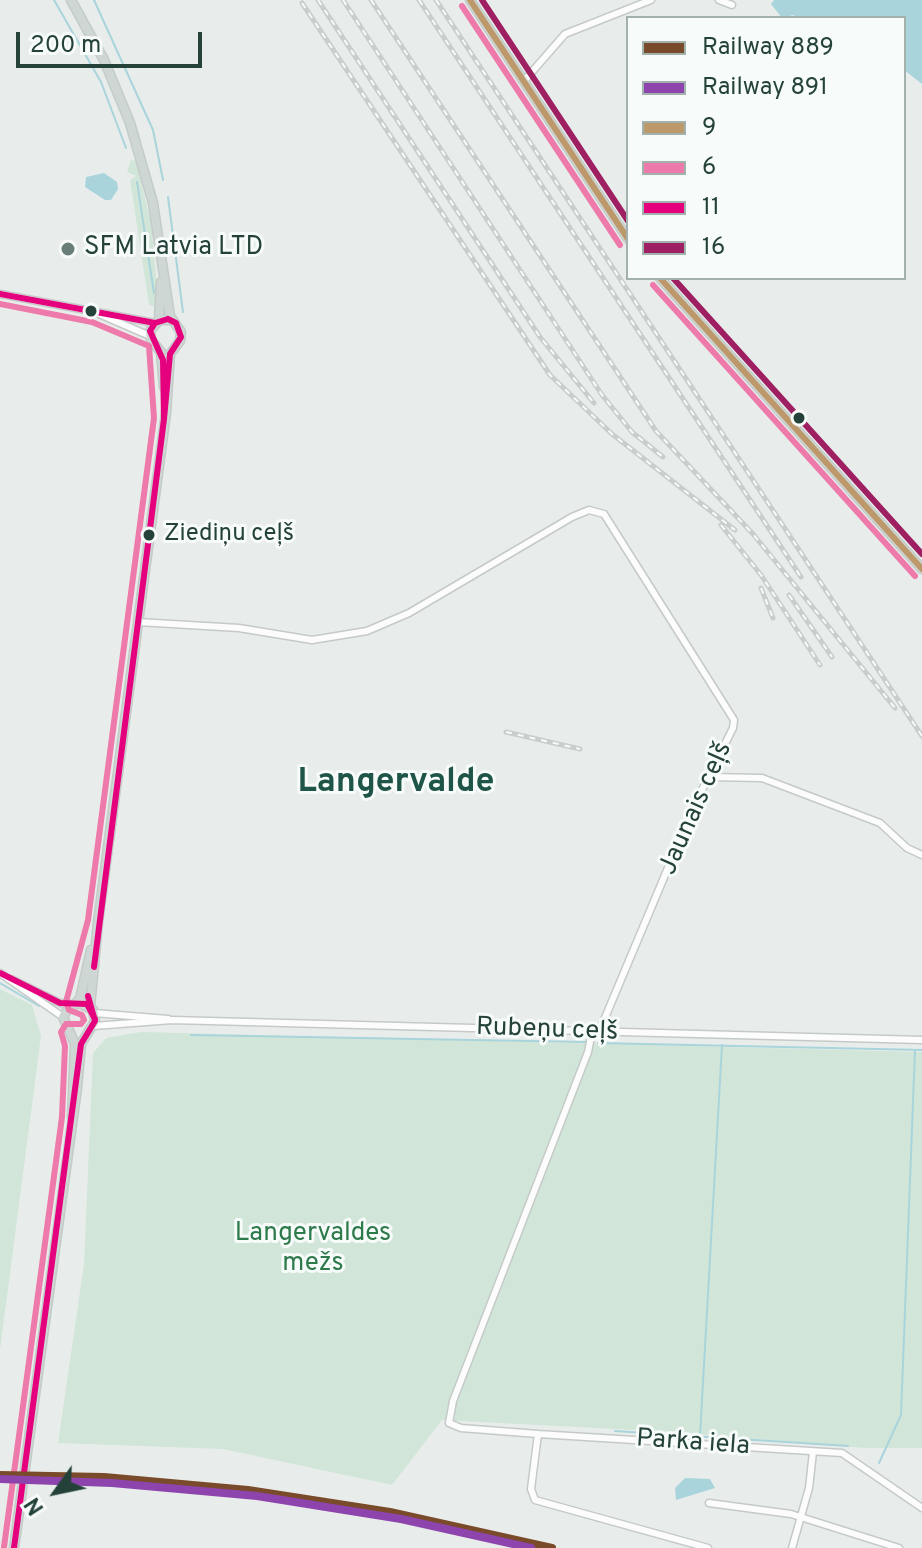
<!DOCTYPE html>
<html>
<head>
<meta charset="utf-8">
<style>
	body { margin:0 }
	#map { position:relative; width:922px; height:1548px; overflow:hidden; background:#e8edeb; font-family:Overpass,sans-serif }
	canvas { display:block }
	.legend { position:absolute; left:626px; top:16px; width:280px; height:264px; box-sizing:border-box; background:#f7fbf9; border:2px solid #a3b1ad; margin:0; padding:10px 14px; list-style:none; font-size:24px; color:#24423a }
	.legend li { display:flex; align-items:center; gap:16px; height:40px }
	.legend b { width:40px; border:2px solid #a3b1ad }
	.north { position:absolute; left:16px; top:1452px; width:80px; height:80px; -webkit-text-stroke:6px #f7fbf9; paint-order:stroke; rotate:237deg; font-size:22px; font-weight:700; line-height:32px; text-align:center; color:#24423a }
	.north::after { content:''; display:block; margin:auto; width:28px; height:36px; background:#24423a; clip-path:polygon(50% 0,100% 100%,50% 72%,0 100%) }
	.scale { position:absolute; left:16px; top:32px; width:186px; height:36px; box-sizing:border-box; border:4px solid #24423a; border-top:0; padding-left:10px; font-size:24px; line-height:28px; white-space:nowrap; color:#24423a; -webkit-text-stroke:6px #f7fbf9; paint-order:stroke }
</style>
</head>
<body>
<div id="map">
<canvas width="922" height="1548"></canvas>
<ul class="legend">
<li><b style="height:10px;background:#7a4b2a"></b>Railway 889</li>
<li><b style="height:10px;background:#8e44ad"></b>Railway 891</li>
<li><b style="height:10px;background:#bd986a"></b>9</li>
<li><b style="height:10px;background:#ed7aaa"></b>6</li>
<li><b style="height:10px;background:#e5007d"></b>11</li>
<li><b style="height:10px;background:#9e1f62"></b>16</li>
</ul>
<div class="north">N</div>
<div class="scale">200 m</div>
</div>
<script>
const ctx = document.querySelector('canvas').getContext('2d');
ctx.lineJoin = 'round';
function fill(path, color) {
  ctx.fillStyle = color;
  ctx.fill(path, 'evenodd');
}
function shape(rows) {
  const path = new Path2D();
  for (const r of rows) {
    path.moveTo(r[0], r[1]);
    for (let i = 2; i < r.length; i += 2) path.lineTo(r[i], r[i + 1]);
  }
  return path;
}
function trace(path, color, width, dash) {
  ctx.strokeStyle = color;
  ctx.lineWidth = width;
  ctx.lineCap = dash ? 'butt' : 'round';
  ctx.setLineDash(dash || []);
  ctx.stroke(path);
}
function label(font, color, halo, rows, align = 'center') {
  ctx.font = font + ' Overpass,sans-serif';
  ctx.lineWidth = 6;
  ctx.setLineDash([]);
  ctx.textBaseline = 'middle';
  ctx.strokeStyle = halo;
  ctx.fillStyle = color;
  for (const [text, x, y, turn = 0] of rows) {
    ctx.save();
    ctx.translate(x, y);
    ctx.rotate((+turn || 0) * Math.PI / 180);
    ctx.textAlign = isNaN(turn) ? turn : align;
    if (halo) ctx.strokeText(text, 0, 0);
    ctx.fillText(text, 0, 0);
    ctx.restore();
  }
}
fill(shape([
	[131,160,136,161,151,223,159,307,149,305,130,180,136,176,127,172],
	[0,989,32,1005,41,1036,0,1350],
	[141,1032,922,1052,922,1448,865,1448,673,1432,442,1420,392,1485,223,1449,58,1443,84,1264,93,1053,106,1038]
]), '#d1e6d8');
fill(shape([
	[774,0,922,0,922,84,904,70,904,18,797,18,793,15,782,18,771,4],
	[104,173,117,182,118,189,111,200,105,200,85,187,86,177],
	[685,1478,710,1479,715,1488,676,1500,675,1488]
]), '#a9d4db');
trace(shape([
	[54,0,101,82,126,148],
	[94,0,153,130,163,180],
	[137,182,154,293],
	[168,197,183,312],
	[0,983,39,1006],
	[191,1035,586,1042],
	[598,1043,922,1050],
	[615,1431,848,1446],
	[700,1436,722,1045],
	[879,1463,901,1415,915,1050]
]), '#a9d4db', 2);
const minor = shape([
	[719,0,732,5],
	[524,81,565,34,651,0],
	[0,294,155,323],
	[99,314,150,336],
	[138,622,239,628,312,640,367,631,409,613,572,517,589,510,604,514,734,720,733,728,694,806,599,1032],
	[709,777,762,778,880,823,907,848,922,855],
	[0,973,63,1017],
	[11,979,60,1003,72,1004],
	[94,1013,168,1019],
	[94,1026,172,1020,922,1040],
	[592,1032,588,1052,453,1401,449,1423,461,1428,538,1434,842,1453,922,1508],
	[538,1434,531,1489,535,1500,708,1548],
	[709,1503,791,1514,899,1548],
	[792,1548,809,1488,813,1452]
]);
const major = shape([
	[71,0,104,60,130,123,153,203,170,316,181,332,180,341,170,354,166,413,98,922,90,1007],
	[470,0,628,239],
	[660,278,922,569],
	[159,320,161,282],
	[164,387,161,352,151,340,150,331,159,320,172,320],
	[76,1003,80,999,91,950],
	[14,1548,77,1088,81,1044,95,1021,93,1010,79,1003,69,1007,63,1017,75,1044,72,1118]
]);
trace(minor, '#c5cac8', 9);
trace(major, '#c3ccc9', 11);
trace(minor, '#fcfcfc', 6);
trace(major, '#cfd7d5', 8);
const rail = shape([
	[318,0,540,337,594,403],
	[343,0,602,395,632,432,663,457],
	[371,0,656,431,753,534,895,708],
	[419,0,801,577],
	[436,0,922,736],
	[302,3,550,375,612,434,735,530],
	[721,525,761,575,820,665],
	[761,588,773,618],
	[789,595,832,657],
	[506,732,580,749]
]);
trace(rail, '#c9cdcc', 5);
trace(rail, '#f7fbf9', 2, [6]);
trace(shape([
	[470,0,628,239],
	[660,278,922,569]
]), '#bd986a', 6);
trace(shape([
	[462,6,620,245],
	[653,285,915,576],
	[0,304,92,322,149,346,154,418,88,920,66,1002,69,1010,82,1015,84,1020,81,1024,66,1024,61,1032,65,1046,62,1117,4,1547]
]), '#ed7aaa', 6);
trace(shape([
	[0,294,155,323],
	[168,319,176,323,181,337,170,354,164,419,163,360,150,331,155,323,168,319],
	[94,967,164,419],
	[94,967,164,419],
	[0,973,60,1003,87,1004,95,1019],
	[14,1548,81,1044,95,1021,88,996]
]), '#e5007d', 6);
trace(shape([
	[482,0,628,221],
	[673,278,922,554]
]), '#9e1f62', 6);
trace(shape([
	[0,1475,104,1477,248,1490,390,1512,552,1548]
]), '#7a4b2a', 8);
trace(shape([
	[0,1479,112,1483,257,1496,401,1519,531,1548]
]), '#8e44ad', 8);
for (const [x, y, r, color] of [
	[68,249,8,"#697e78"],
	[91,311,7,"#24423a"],
	[799,418,7,"#24423a"],
	[149,535,7,"#24423a"]
]) {
  const dot = new Path2D();
  dot.arc(x, y, r, 0, 2 * Math.PI);
  ctx.fillStyle = color;
  ctx.fill(dot);
  trace(dot, '#f7fbf9', 3);
}
label('24px', '#24423a', '#f7fbf9', [
	["Ziediņu ceļš",164,535]
], 'left');
label('26px', '#24423a', '#f7fbf9', [
	["SFM Latvia LTD",84,249]
], 'left');
label('26px', '#24423a', '#f7fbf9', [
	["Jaunais ceļš",697,809,-66],
	["Rubeņu ceļš",547,1031,2],
	["Parka iela",693,1444,4]
]);
label('26px', '#2d7a4b', '#f7fbf9', [
	["Langervaldes",313,1235],
	["mežs",313,1265]
]);
label('bold 34px', '#1f5548', '#f7fbf9', [
	["Langervalde",396,784]
]);
</script>
</body>
</html>
